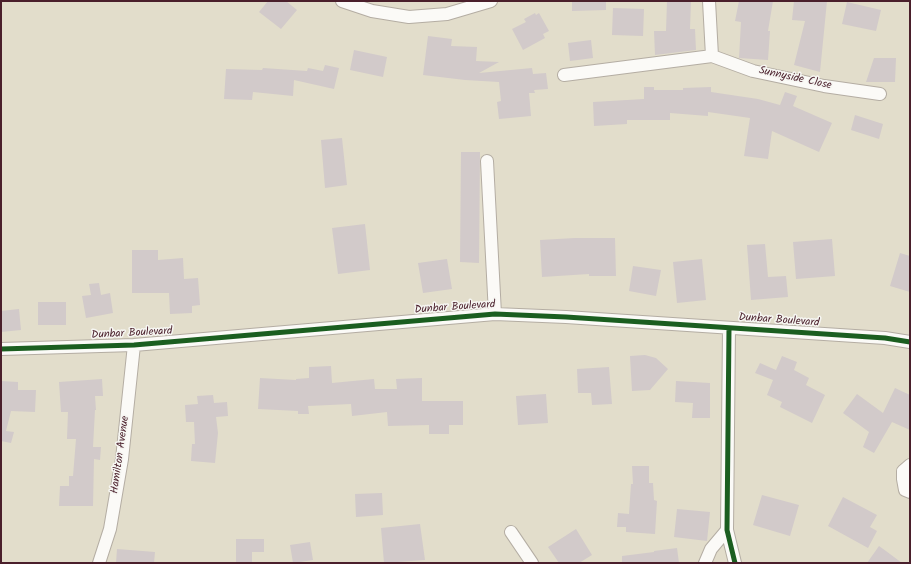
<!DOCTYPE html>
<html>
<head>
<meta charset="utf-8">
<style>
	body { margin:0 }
	#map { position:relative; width:911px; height:564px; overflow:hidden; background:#e2ddcb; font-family:Kalam,sans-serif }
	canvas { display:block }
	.frame { position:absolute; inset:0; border:2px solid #4a1f2b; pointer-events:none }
</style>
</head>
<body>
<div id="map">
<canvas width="911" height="564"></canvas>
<div class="frame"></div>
</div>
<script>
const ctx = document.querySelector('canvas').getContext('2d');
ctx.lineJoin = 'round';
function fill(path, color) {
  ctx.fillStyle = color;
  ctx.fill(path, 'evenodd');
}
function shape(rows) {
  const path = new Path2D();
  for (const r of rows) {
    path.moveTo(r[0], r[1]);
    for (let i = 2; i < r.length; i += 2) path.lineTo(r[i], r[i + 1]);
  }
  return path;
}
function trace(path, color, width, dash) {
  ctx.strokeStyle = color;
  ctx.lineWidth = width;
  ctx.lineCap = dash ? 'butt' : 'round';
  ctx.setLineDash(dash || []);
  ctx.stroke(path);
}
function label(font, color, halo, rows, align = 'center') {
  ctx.font = font + ' Kalam,sans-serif';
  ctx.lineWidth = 3;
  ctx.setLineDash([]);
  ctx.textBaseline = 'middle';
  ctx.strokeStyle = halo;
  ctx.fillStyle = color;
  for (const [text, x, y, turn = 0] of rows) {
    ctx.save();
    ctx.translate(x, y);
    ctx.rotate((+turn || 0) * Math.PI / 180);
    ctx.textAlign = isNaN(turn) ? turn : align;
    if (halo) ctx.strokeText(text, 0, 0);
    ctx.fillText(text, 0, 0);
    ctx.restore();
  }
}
fill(shape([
	[268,1,286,1,297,10,281,29,259,12],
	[572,1,606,1,606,10,572,11],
	[667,1,691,1,690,29,695,29,696,50,655,55,654,31,666,31],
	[739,1,773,1,768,31,770,31,768,60,739,58,741,22,735,21],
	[794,1,827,1,820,72,794,65,805,21,792,20],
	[847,2,881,10,876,31,842,24],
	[613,8,644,9,643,36,612,35],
	[535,13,536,15,539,13,549,31,543,34,545,38,523,50,512,29,526,22,524,19],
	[428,36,452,39,451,46,477,47,476,61,499,62,479,73,532,68,533,74,546,73,548,89,534,90,535,93,529,93,531,116,499,119,497,102,501,101,499,82,465,80,423,75],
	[591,40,593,58,570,61,568,43],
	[354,50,387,57,383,77,350,70],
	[874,58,896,58,895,82,866,82],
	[325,65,339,68,334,89,294,80,293,96,253,92,252,100,224,99,226,69,262,70,263,68,307,71,308,68,323,71],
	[644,87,654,87,654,90,683,90,683,88,711,87,711,92,758,99,780,105,785,92,797,96,793,106,832,123,819,152,772,131,768,159,744,156,750,118,708,112,708,116,670,113,670,120,627,120,627,124,594,126,593,102,644,99],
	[855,115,883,124,879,139,851,130],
	[342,138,347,185,325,188,321,140],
	[461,152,480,152,479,263,460,262],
	[365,224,370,270,338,274,332,228],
	[575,238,615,238,616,276,589,276,589,274,542,277,540,240],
	[832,239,835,276,796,279,793,242],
	[765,244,768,277,786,276,788,297,751,300,747,245],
	[132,250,158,250,158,260,183,258,184,279,198,278,200,305,192,306,192,313,170,314,169,293,132,293],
	[900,253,910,256,910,292,890,286],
	[447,259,452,289,423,293,418,263],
	[702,259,706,300,677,303,673,262],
	[633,266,661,270,656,296,629,291],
	[99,283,101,295,110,293,113,313,86,318,82,296,91,295,89,284],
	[38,302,66,302,66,325,38,325],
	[19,309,21,330,1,332,1,311],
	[645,355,656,358,668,369,650,390,632,391,630,356],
	[782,356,797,362,794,370,809,378,806,385,825,395,812,423,780,407,782,402,767,395,773,380,755,373,760,363,776,370],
	[331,366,332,383,374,379,375,389,397,389,396,379,422,378,422,401,463,401,463,425,449,425,449,434,429,434,429,425,388,426,387,412,352,416,351,404,308,406,309,414,298,414,298,411,258,409,260,378,296,380,296,379,309,378,309,367],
	[609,367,612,404,592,405,591,393,578,393,577,369],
	[102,379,103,396,95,396,96,410,95,410,93,447,101,447,100,460,94,459,93,506,59,506,60,486,69,486,69,476,73,476,76,439,67,439,68,412,61,412,59,382],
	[1,381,18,382,18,390,36,390,35,412,11,411,6,431,14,432,11,443,1,441],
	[676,381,710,383,710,418,692,418,693,403,675,402],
	[895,388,910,395,910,430,892,422,874,453,863,447,869,432,843,413,857,394,883,413],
	[546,394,548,423,518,425,516,396],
	[213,395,214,403,227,402,228,416,216,417,218,433,215,463,191,461,192,444,195,444,194,422,186,422,185,405,198,404,197,396],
	[632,466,649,466,649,483,653,483,654,500,657,501,655,534,626,532,626,527,617,527,618,513,629,514,631,484,633,484],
	[382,493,383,515,356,517,355,494],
	[762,495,799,505,790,536,753,525],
	[843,497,877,515,870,527,877,531,868,548,828,526],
	[677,509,710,512,707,541,674,537],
	[420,524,425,560,384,563,381,528],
	[576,529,592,555,579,563,559,563,548,547],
	[236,539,264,539,264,552,252,552,252,562,236,562],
	[310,542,313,560,293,563,290,545],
	[879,546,886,551,902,563,867,563],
	[677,548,679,563,622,563,622,556,654,552,654,551],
	[117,549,155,552,154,563,116,563]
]), '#d2caca');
const minor = shape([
	[342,1,372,11,409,17,447,14,491,1],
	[712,56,753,71,824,86,880,94],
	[564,75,712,56,709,1],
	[487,161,495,314],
	[729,328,727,530,735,563],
	[1,349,134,345,495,314,566,317,885,338,910,342],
	[910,465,903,471,903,479,905,490,910,492],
	[511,532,532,563],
	[99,563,110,529,122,459,134,345],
	[705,563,711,549,727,530]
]);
trace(minor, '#b4ada3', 14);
trace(minor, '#fbfaf7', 12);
trace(shape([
	[729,328,727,530,735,563],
	[1,349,134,345,495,314,566,317,885,338,910,342]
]), '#1b5e20', 5);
label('11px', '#4a1f2b', '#f6f6f2', [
	["Sunnyside Close",795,79,12],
	["Dunbar Boulevard",455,308,-4],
	["Dunbar Boulevard",779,321,4],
	["Dunbar Boulevard",132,334,-3],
	["Hamilton Avenue",121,455,-82]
]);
</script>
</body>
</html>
